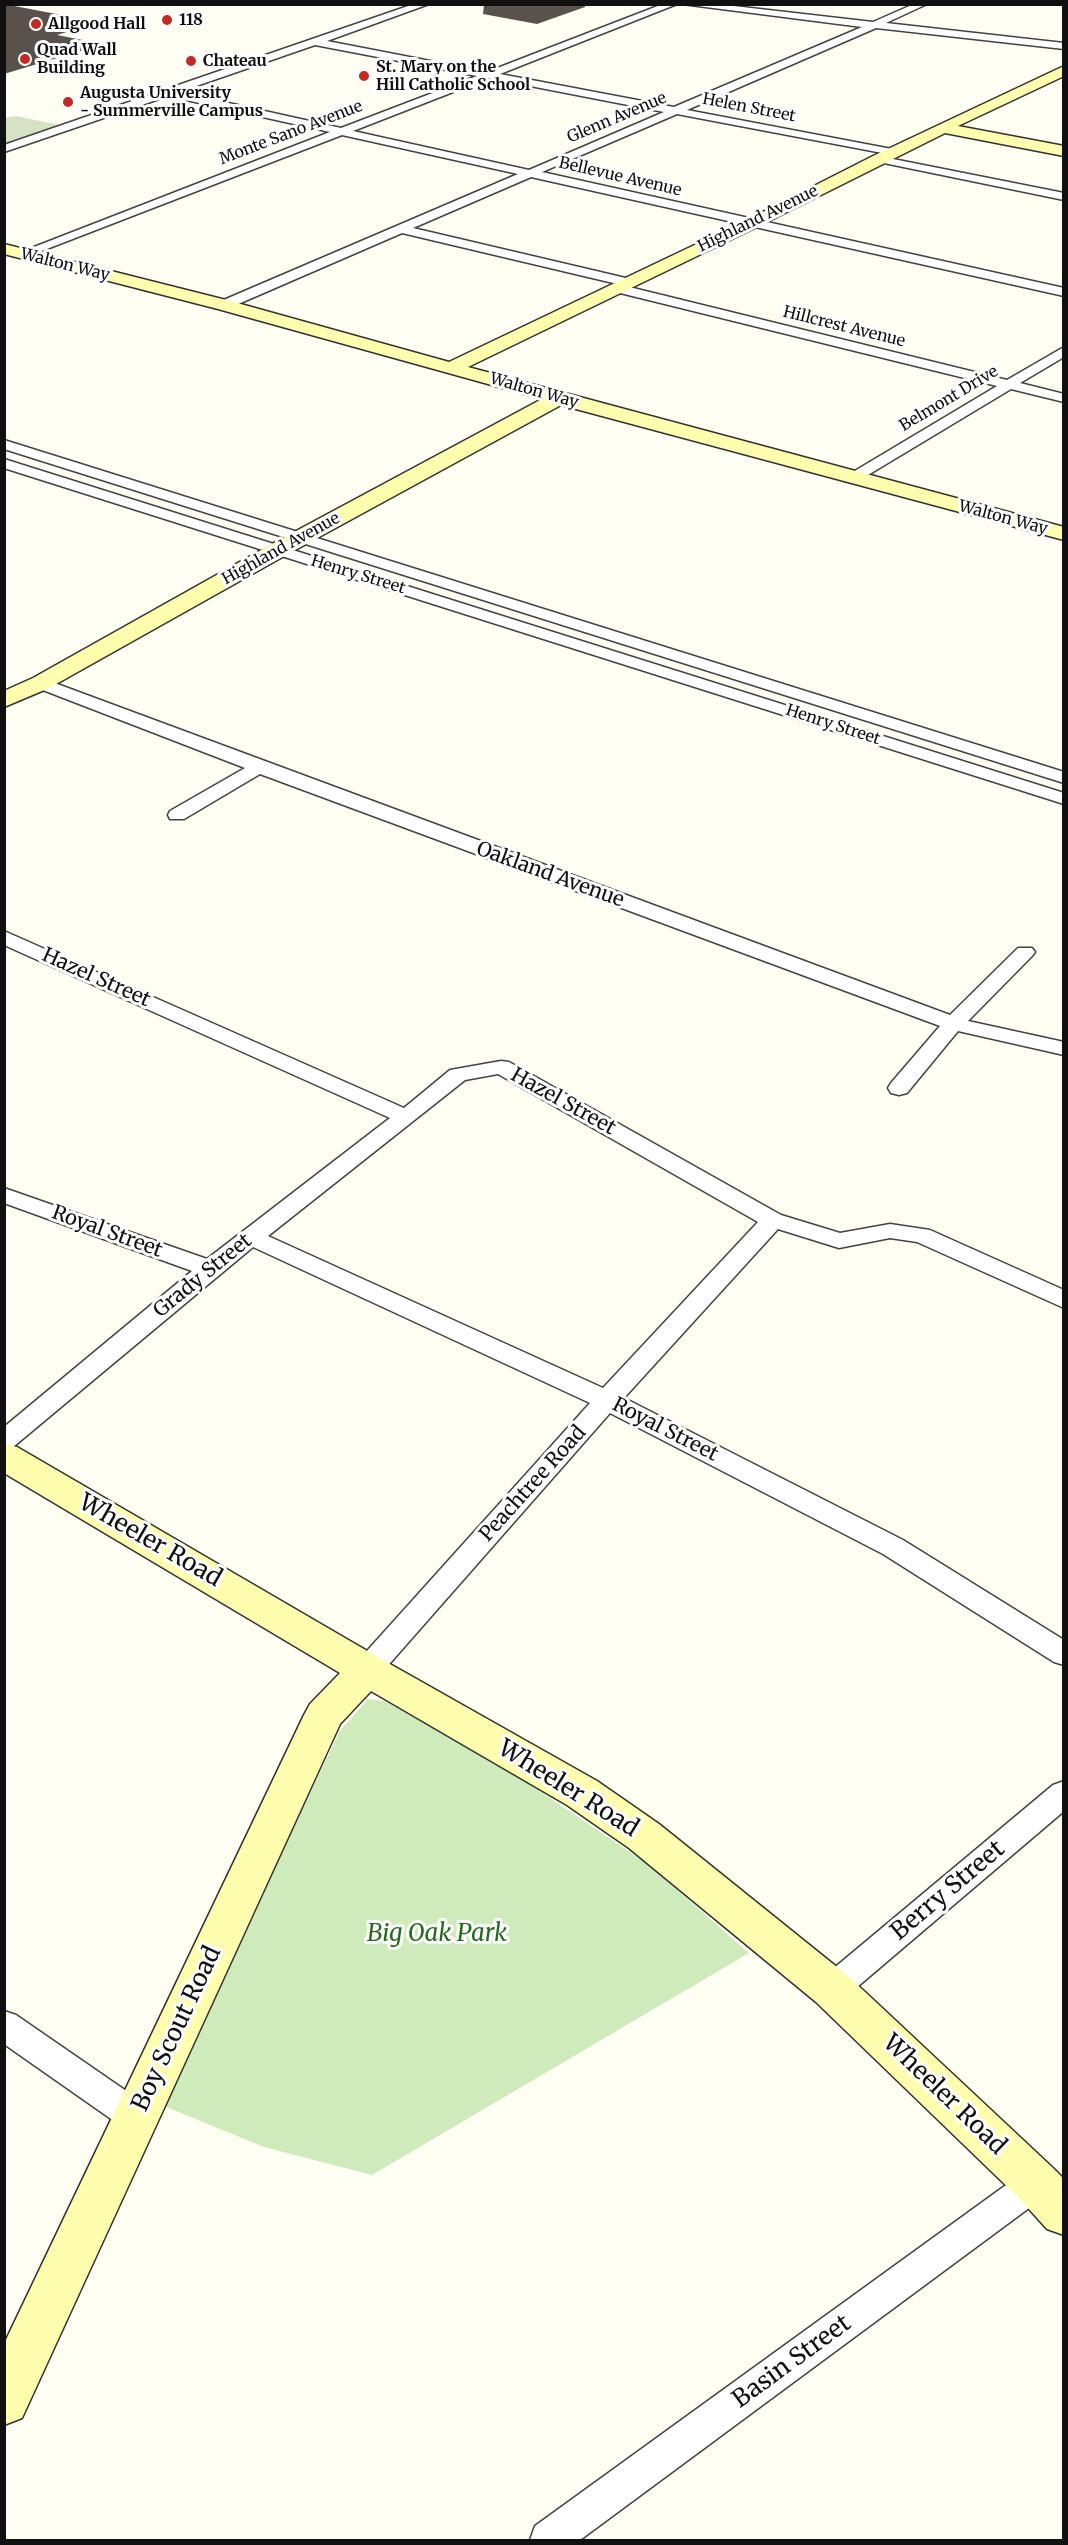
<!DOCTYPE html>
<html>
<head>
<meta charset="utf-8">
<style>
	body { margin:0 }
	#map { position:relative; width:1068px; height:2545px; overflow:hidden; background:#fffef3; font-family:Merriweather,serif }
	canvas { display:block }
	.frame { position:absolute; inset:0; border:6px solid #101010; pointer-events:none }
</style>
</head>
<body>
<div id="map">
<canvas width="1068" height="2545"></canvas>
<div class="frame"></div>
</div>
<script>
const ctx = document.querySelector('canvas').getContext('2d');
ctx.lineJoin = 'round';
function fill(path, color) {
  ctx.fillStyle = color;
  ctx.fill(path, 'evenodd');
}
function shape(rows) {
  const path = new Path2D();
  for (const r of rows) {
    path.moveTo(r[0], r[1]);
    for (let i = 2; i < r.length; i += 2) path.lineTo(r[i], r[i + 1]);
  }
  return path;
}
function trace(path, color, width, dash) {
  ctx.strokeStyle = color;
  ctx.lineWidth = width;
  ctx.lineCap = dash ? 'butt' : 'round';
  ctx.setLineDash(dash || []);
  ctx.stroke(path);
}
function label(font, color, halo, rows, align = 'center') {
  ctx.font = font + ' Merriweather,serif';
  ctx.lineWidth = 6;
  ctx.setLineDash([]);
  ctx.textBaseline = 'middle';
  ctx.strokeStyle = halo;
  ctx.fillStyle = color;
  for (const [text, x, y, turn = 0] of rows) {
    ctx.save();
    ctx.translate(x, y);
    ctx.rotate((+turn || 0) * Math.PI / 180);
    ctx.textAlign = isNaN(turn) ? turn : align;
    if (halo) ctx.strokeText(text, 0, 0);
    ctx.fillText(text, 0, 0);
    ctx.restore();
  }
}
fill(shape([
	[368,1699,384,1701,510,1771,646,1863,749,1953,372,2175,264,2147,159,2104,340,1731]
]), '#d0ebbb');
fill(shape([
	[16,116,21,117,59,125,5,145,5,118]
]), '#d6e3c3');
fill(shape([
	[4,4,72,17,48,25,73,30,57,35,103,44,4,74],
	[484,4,585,4,585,7,537,24,483,14]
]), '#59524c');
const street = shape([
	[414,4,429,4,327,41,487,72,663,4,677,4,500,74,674,107,862,27,682,4,716,4,873,22,914,4,927,4,886,23,1064,43,1064,49,876,28,687,110,897,150,897,154,893,155,677,114,542,172,1064,288,1064,296,531,177,413,228,630,279,632,282,630,285,626,286,402,233,229,308,219,308,218,305,219,302,518,174,342,135,26,257,18,257,16,254,330,132,168,96,4,152,4,145,414,4],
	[315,45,477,76,341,128,179,92,315,45],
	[489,78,664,112,529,170,353,131,489,78],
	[878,156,1064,193,1064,200,874,161,872,159,878,156],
	[617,284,1007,380,1064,347,1064,357,1020,383,1064,394,1064,402,1011,389,858,481,848,481,846,478,848,475,997,386,612,291,611,288,612,285,617,284],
	[4,440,1064,772,1064,783,4,449,4,440],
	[4,459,1064,793,1064,804,4,468,4,459],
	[41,678,950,1015,1018,948,1032,948,1035,952,1032,956,968,1021,1064,1042,1064,1055,958,1031,907,1093,899,1095,891,1093,888,1088,891,1083,940,1026,260,774,184,819,170,819,168,815,170,811,245,768,35,687,32,683,35,679,41,678],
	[4,931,404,1108,450,1070,501,1061,509,1062,781,1215,840,1233,890,1224,930,1230,1064,1290,1064,1308,917,1242,890,1238,839,1248,778,1229,624,1398,903,1540,1064,1640,1064,1665,1054,1662,883,1554,610,1413,377,1678,367,1681,357,1678,353,1670,357,1662,590,1403,253,1247,13,1447,4,1450,4,1427,192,1271,4,1203,4,1188,207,1259,390,1118,4,945,4,931],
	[498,1074,758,1222,603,1388,268,1236,465,1080,498,1074],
	[1064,1781,1064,1811,843,1999,832,2003,821,1999,816,1989,821,1979,1053,1785,1064,1781],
	[4,2011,16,2015,148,2106,153,2117,148,2128,136,2132,124,2128,4,2044,4,2011],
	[1036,2167,1048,2172,1053,2183,1048,2194,580,2540,530,2540,535,2526,1024,2172,1036,2167]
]);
const secondary = shape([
	[1064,66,1064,76,958,126,1064,146,1064,156,945,133,759,226,468,367,1064,527,1064,540,561,405,286,555,49,688,4,707,4,691,33,678,270,545,542,399,218,309,4,254,4,244,230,301,449,362,747,220,873,156,1064,66],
	[4,1444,17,1447,381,1659,597,1781,659,1824,848,1976,1053,2168,1064,2179,1064,2235,1047,2229,1019,2198,816,2002,629,1848,567,1805,371,1691,340,1724,22,2418,4,2425,4,2344,304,1715,310,1704,340,1673,4,1473,4,1444]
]);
trace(street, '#434343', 3);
trace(secondary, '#323232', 3);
fill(street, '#fff');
fill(secondary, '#fffdae');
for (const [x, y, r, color] of [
	[167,20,6,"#c42a24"],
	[36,24,6,"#c42a24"],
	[25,59,6,"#c42a24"],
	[191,61,6,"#c42a24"],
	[364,76,6,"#c42a24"],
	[68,102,6,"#c42a24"]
]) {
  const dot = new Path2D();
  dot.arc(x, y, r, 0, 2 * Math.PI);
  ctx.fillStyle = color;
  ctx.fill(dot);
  trace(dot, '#fff', 2);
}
label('bold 16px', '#101010', '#fff', [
	["118",179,20],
	["Allgood Hall",48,24],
	["Quad Wall",37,50],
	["Building",37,68],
	["Chateau",203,61],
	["St. Mary on the",376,67],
	["Hill Catholic School",376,85],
	["Augusta University",80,93],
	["- Summerville Campus",80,111]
], 'left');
label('16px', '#101010', '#fff', [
	["Helen Street",749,108,11],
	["Glenn Avenue",617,118,-23],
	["Monte Sano Avenue",291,133,-21],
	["Bellevue Avenue",620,177,13],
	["Highland Avenue",758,219,-26],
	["Walton Way",65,265,14],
	["Hillcrest Avenue",844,327,14],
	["Walton Way",534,391,16],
	["Belmont Drive",949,399,-31],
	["Walton Way",1003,518,15],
	["Highland Avenue",281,549,-29],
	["Henry Street",358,575,17],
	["Henry Street",833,725,18]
]);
label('20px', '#101010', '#fff', [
	["Oakland Avenue",550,875,20],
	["Hazel Street",96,978,24],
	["Hazel Street",563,1102,29],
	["Royal Street",107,1232,20],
	["Grady Street",203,1276,-39],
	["Royal Street",665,1430,27],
	["Peachtree Road",533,1484,-48]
]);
label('24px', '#101010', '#fff', [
	["Wheeler Road",150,1541,30],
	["Wheeler Road",568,1789,32],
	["Berry Street",948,1891,-40],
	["Boy Scout Road",177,2029,-65],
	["Wheeler Road",944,2095,44],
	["Basin Street",792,2362,-36]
]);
label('italic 24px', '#276a1e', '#fff', [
	["Big Oak Park",437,1934]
]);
</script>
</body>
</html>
